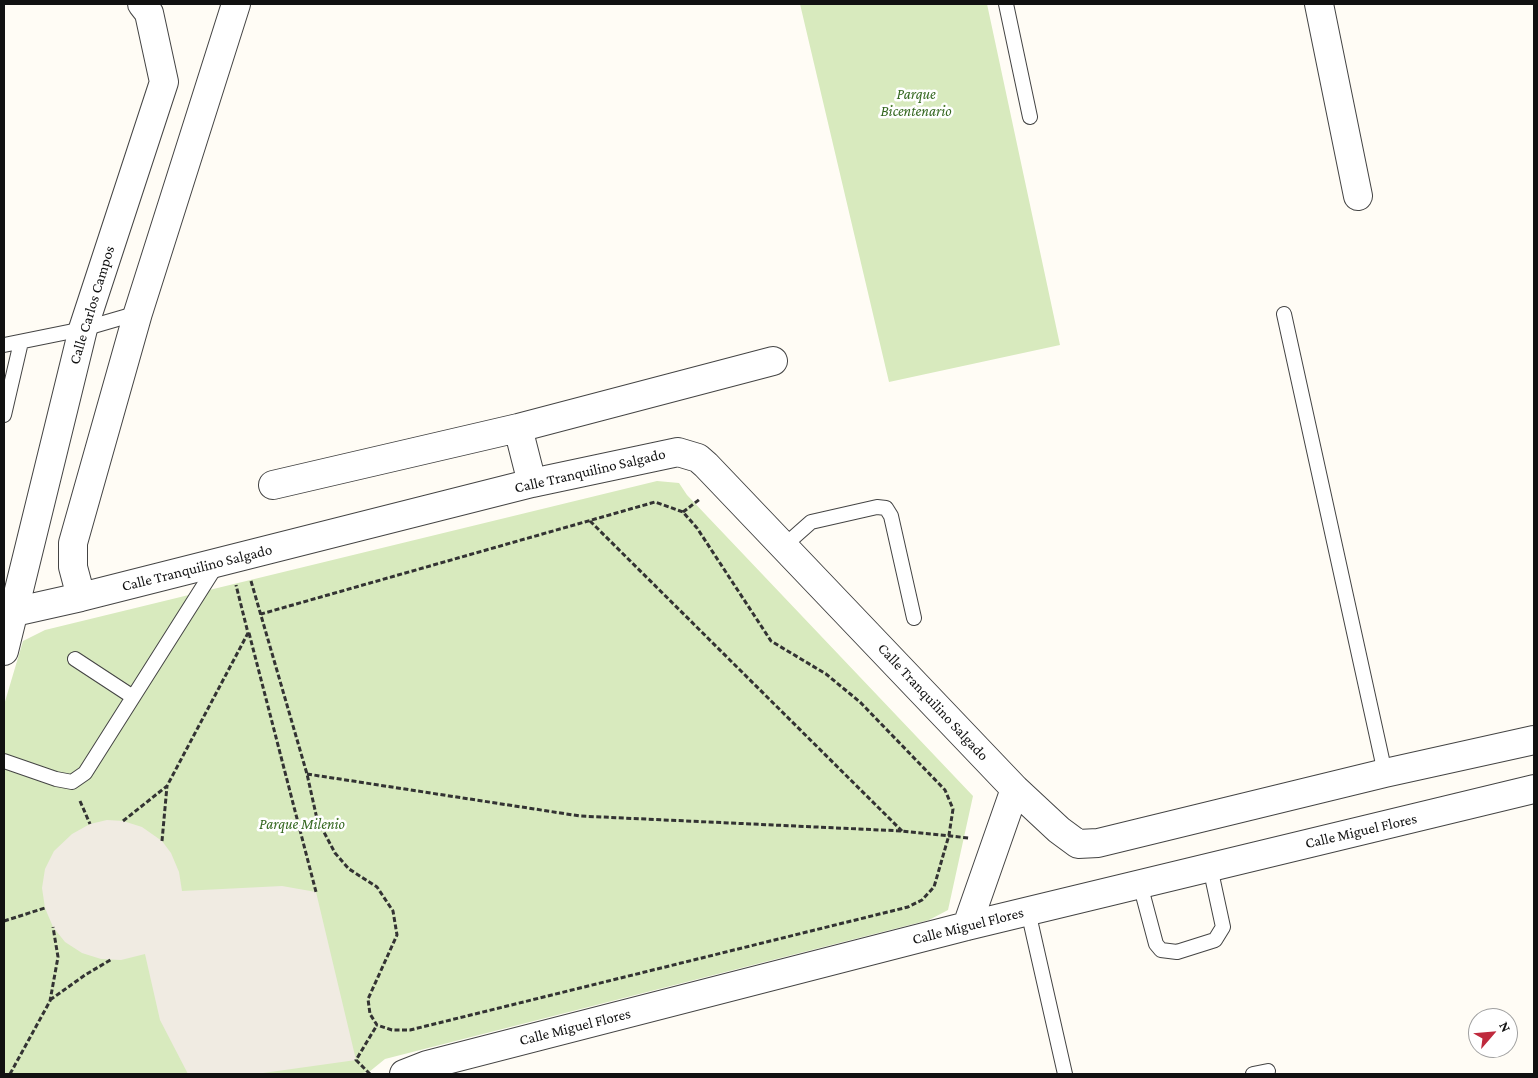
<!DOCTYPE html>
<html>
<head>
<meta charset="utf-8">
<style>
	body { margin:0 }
	#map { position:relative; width:1538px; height:1078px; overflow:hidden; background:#fffcf5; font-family:"Crimson Pro",serif }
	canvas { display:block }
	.frame { position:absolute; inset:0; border:5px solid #111; pointer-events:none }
	.north { position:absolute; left:1468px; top:1008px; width:50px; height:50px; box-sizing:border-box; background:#fff; border:1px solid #a0a0a0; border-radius:50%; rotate:63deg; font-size:14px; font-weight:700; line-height:20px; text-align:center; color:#111 }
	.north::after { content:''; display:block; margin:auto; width:18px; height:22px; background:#bf2a3d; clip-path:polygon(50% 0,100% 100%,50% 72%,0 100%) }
</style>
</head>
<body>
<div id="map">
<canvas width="1538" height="1078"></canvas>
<div class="frame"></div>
<div class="north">N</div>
</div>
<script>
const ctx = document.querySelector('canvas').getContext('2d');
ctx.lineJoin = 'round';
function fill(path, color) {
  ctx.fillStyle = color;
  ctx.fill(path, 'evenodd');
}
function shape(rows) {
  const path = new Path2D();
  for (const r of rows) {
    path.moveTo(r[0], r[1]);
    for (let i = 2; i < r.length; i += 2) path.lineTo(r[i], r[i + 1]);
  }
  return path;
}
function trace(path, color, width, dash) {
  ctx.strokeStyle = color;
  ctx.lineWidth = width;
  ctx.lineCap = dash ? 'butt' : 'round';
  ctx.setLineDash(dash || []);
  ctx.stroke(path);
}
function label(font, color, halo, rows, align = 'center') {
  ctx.font = font + ' "Crimson Pro",serif';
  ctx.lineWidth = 5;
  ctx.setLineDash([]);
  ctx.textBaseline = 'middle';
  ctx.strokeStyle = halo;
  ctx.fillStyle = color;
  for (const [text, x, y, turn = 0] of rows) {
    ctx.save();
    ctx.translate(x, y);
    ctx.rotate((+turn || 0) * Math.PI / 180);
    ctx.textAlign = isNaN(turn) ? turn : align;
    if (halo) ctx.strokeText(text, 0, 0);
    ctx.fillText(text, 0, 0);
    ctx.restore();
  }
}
fill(shape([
	[800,4,987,4,1060,345,889,382],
	[657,481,679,483,687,495,973,796,948,910,929,920,385,1059,369,1072,355,1074,4,1074,4,705,23,641,45,630]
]), '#d8eabe');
fill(shape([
	[107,820,123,821,142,827,162,841,171,853,179,872,182,891,282,886,316,892,356,1060,256,1074,188,1074,160,1020,145,954,121,960,101,959,82,953,65,942,53,927,45,908,42,888,45,869,54,851,72,834,90,824]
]), '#f0ebe2');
const lane = shape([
	[1006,4,1030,117],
	[1284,314,1385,773],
	[4,345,83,329,138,313],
	[4,415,21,342],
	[785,545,811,522,877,507,886,508,891,516,914,618],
	[75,659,133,697],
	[4,761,56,779,72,782,85,773,218,563],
	[1140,884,1156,944,1161,950,1177,952,1215,940,1223,927,1210,867],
	[1028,911,1065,1074],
	[1253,1074,1268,1071]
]);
const street = shape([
	[1319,4,1358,196],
	[518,428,532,483],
	[273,485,518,428,773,361],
	[81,597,73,567,73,543,138,313,236,4],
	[14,612,81,597,532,483,678,452,698,458,706,465,1015,789,1059,830,1078,844,1098,843,1385,773,1534,740],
	[4,651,83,329,164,82,149,13,142,4],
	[967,926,1015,789],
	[404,1074,427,1065,967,926,1534,789]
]);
trace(lane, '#444', 16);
trace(street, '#444', 30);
trace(shape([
	[683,512,700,499],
	[590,521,902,831],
	[251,581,307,774,317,819,335,853,349,869,377,887,393,911,397,935,368,999,370,1014,377,1025,392,1030,410,1030,908,907,922,900,934,887,949,835,953,809,945,790,860,702,826,674,771,641,697,528,683,512,655,502,261,614],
	[249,633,316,892],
	[307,774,580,816,902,831,969,838],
	[80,801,90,824],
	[123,821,167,786,248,633,236,585],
	[162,841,167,786],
	[4,921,45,908],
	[50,1000,85,975,112,959],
	[10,1074,50,1001,58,957,53,927],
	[370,1074,356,1060,377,1025]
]), '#333', 3, [5, 2.5]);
trace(lane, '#fff', 14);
trace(street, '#fff', 28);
label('italic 15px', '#356821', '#fff', [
	["Parque",916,94],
	["Bicentenario",916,111],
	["Parque Milenio",302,824]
]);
label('15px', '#111', '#fff', [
	["Calle Carlos Campos",92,305,-73],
	["Calle Tranquilino Salgado",590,471,-13],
	["Calle Tranquilino Salgado",197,568,-14],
	["Calle Tranquilino Salgado",933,702,47],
	["Calle Miguel Flores",1361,831,-13],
	["Calle Miguel Flores",968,926,-14],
	["Calle Miguel Flores",575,1027,-14]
]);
</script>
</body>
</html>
